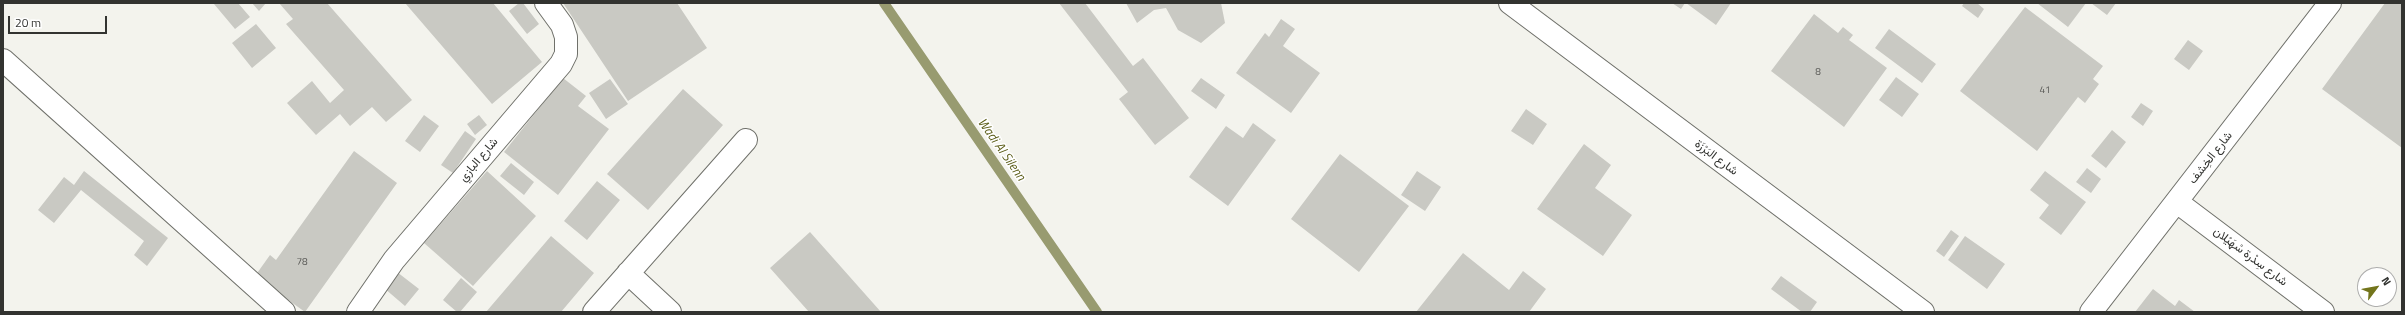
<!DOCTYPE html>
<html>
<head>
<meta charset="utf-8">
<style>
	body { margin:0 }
	#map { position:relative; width:2405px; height:315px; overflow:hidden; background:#f3f3ed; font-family:"Titillium Web",sans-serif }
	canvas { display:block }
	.frame { position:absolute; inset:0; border:4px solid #323330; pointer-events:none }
	.north { position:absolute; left:2357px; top:267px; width:40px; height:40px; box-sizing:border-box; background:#fff; border:1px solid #adadac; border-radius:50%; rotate:58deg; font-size:11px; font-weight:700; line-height:16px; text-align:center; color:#323330 }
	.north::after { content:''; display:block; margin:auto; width:14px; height:18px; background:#73751c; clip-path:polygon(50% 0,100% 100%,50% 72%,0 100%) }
	.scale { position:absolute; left:8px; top:16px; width:99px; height:18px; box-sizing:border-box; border:2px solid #323330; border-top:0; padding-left:5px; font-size:12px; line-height:14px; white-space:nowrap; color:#323330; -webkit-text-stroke:3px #fff; paint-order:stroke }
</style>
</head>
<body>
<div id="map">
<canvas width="2405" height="315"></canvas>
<div class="frame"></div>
<div class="north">N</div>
<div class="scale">20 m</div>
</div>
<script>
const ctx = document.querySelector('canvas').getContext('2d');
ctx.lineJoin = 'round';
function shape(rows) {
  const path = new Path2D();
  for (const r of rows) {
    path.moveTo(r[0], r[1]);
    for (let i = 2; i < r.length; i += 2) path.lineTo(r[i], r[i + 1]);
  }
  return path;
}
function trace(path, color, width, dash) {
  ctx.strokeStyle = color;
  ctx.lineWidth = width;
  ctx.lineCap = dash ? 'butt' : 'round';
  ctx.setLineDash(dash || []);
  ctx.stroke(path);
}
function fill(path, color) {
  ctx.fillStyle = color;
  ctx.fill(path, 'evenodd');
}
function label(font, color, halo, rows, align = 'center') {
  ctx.font = font + ' "Titillium Web",Vazirmatn,sans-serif';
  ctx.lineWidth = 3;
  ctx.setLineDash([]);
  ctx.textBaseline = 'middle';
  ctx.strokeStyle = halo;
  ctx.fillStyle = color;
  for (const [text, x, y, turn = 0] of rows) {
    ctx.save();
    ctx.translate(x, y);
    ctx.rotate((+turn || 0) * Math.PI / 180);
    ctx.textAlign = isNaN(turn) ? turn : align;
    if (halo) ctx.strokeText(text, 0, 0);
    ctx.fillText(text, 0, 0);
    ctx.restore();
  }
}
trace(shape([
	[884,3,1097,312]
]), '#989b70', 10);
fill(shape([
	[216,3,238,3,250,17,235,29,214,4],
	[252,3,266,3,259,11],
	[279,3,327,3,412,100,386,122,372,107,350,126,340,114,316,135,287,103,312,81,330,103,344,90,286,24,293,19],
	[405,3,493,3,542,62,492,104],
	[519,3,523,3,539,24,527,34,509,11],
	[563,3,677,3,707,48,628,101],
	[1059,3,1085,3,1133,66,1143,58,1189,118,1155,145,1119,99,1128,92],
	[1126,3,1221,3,1225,23,1201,43,1178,30,1166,8,1154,10,1137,23],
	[1672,3,1685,3,1681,9],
	[1686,3,1731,3,1716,25],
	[1964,3,1977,3,1984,9,1978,18,1962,6],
	[2037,3,2086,3,2068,27],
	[2091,3,2116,3,2107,15],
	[2385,3,2402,3,2402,148,2322,89],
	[2025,7,2103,66,2093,79,2099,84,2085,103,2078,97,2037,151,1960,91],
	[1814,14,1838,33,1843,27,1853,35,1849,40,1887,68,1844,127,1771,71],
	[1281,19,1295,29,1283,46,1320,73,1291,113,1236,73,1265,33,1269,37],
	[256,24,276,48,252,68,232,43],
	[1889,29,1936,64,1922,83,1875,48],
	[2188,40,2203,51,2189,70,2174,59],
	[1896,77,1919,94,1902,117,1879,100],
	[563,78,586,96,578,106,609,129,558,195,504,152],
	[1201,78,1225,95,1216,109,1191,91],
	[610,79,628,104,606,119,589,93],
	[683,89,723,125,648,210,607,174],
	[2141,103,2153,111,2143,126,2131,117],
	[1526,109,1547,124,1533,145,1511,131],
	[424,115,439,126,420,152,405,141],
	[479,115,487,125,475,135,467,124],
	[1253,123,1276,140,1228,206,1189,177,1226,126,1243,138],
	[2112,130,2126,142,2106,168,2091,156],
	[465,131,476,139,453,173,441,165],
	[1584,144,1611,165,1595,188,1632,215,1603,256,1537,209],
	[354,151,397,183,305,312,255,276,270,255,276,260],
	[1340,154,1409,206,1359,272,1291,219],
	[511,163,534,182,524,195,500,176],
	[2087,168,2101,179,2091,193,2076,182],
	[84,171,168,238,147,266,134,255,144,241,81,190,54,223,38,210,64,177,74,185],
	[487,171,536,216,473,286,424,243],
	[1417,171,1441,187,1425,211,1401,195],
	[2045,171,2086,202,2061,235,2039,218,2049,205,2030,190],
	[597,181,620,200,587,240,564,221],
	[1951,230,1959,236,1944,257,1936,251],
	[810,232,881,312,809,312,770,268],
	[551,236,594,273,561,312,486,312],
	[1965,236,2005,264,1987,289,1948,260],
	[1463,253,1509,290,1523,271,1546,289,1529,312,1416,312],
	[397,272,419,289,405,306,384,288],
	[1781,276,1817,302,1810,312,1802,312,1771,289],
	[461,278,477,292,460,312,457,312,443,300],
	[2153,289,2175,306,2179,300,2195,312,2135,312]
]), '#c9c9c3');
const minor = shape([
	[1510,3,1923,312],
	[3,60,284,312],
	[2177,202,2323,312],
	[628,273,670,312],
	[358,312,394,260,561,64,566,54,566,37,562,25,546,3],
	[594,312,746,140],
	[2091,312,2330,3]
]);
trace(minor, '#6f706a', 24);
trace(minor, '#fff', 22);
label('10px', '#585855', null, [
	["8",1818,73],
	["41",2045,91],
	["78",302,263]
]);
label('12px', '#323330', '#fff', [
	["شارع البَرْزَة",1716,158,37],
	["شارع الخِشف",2211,158,-52],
	["شارع البازي",479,160,-50],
	["شارع سِدْرة سْهَيْلان",2250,257,37]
]);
label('italic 13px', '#5a5c17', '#fff', [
	["Wadi Al Silenn",1001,150,55]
]);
</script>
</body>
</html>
